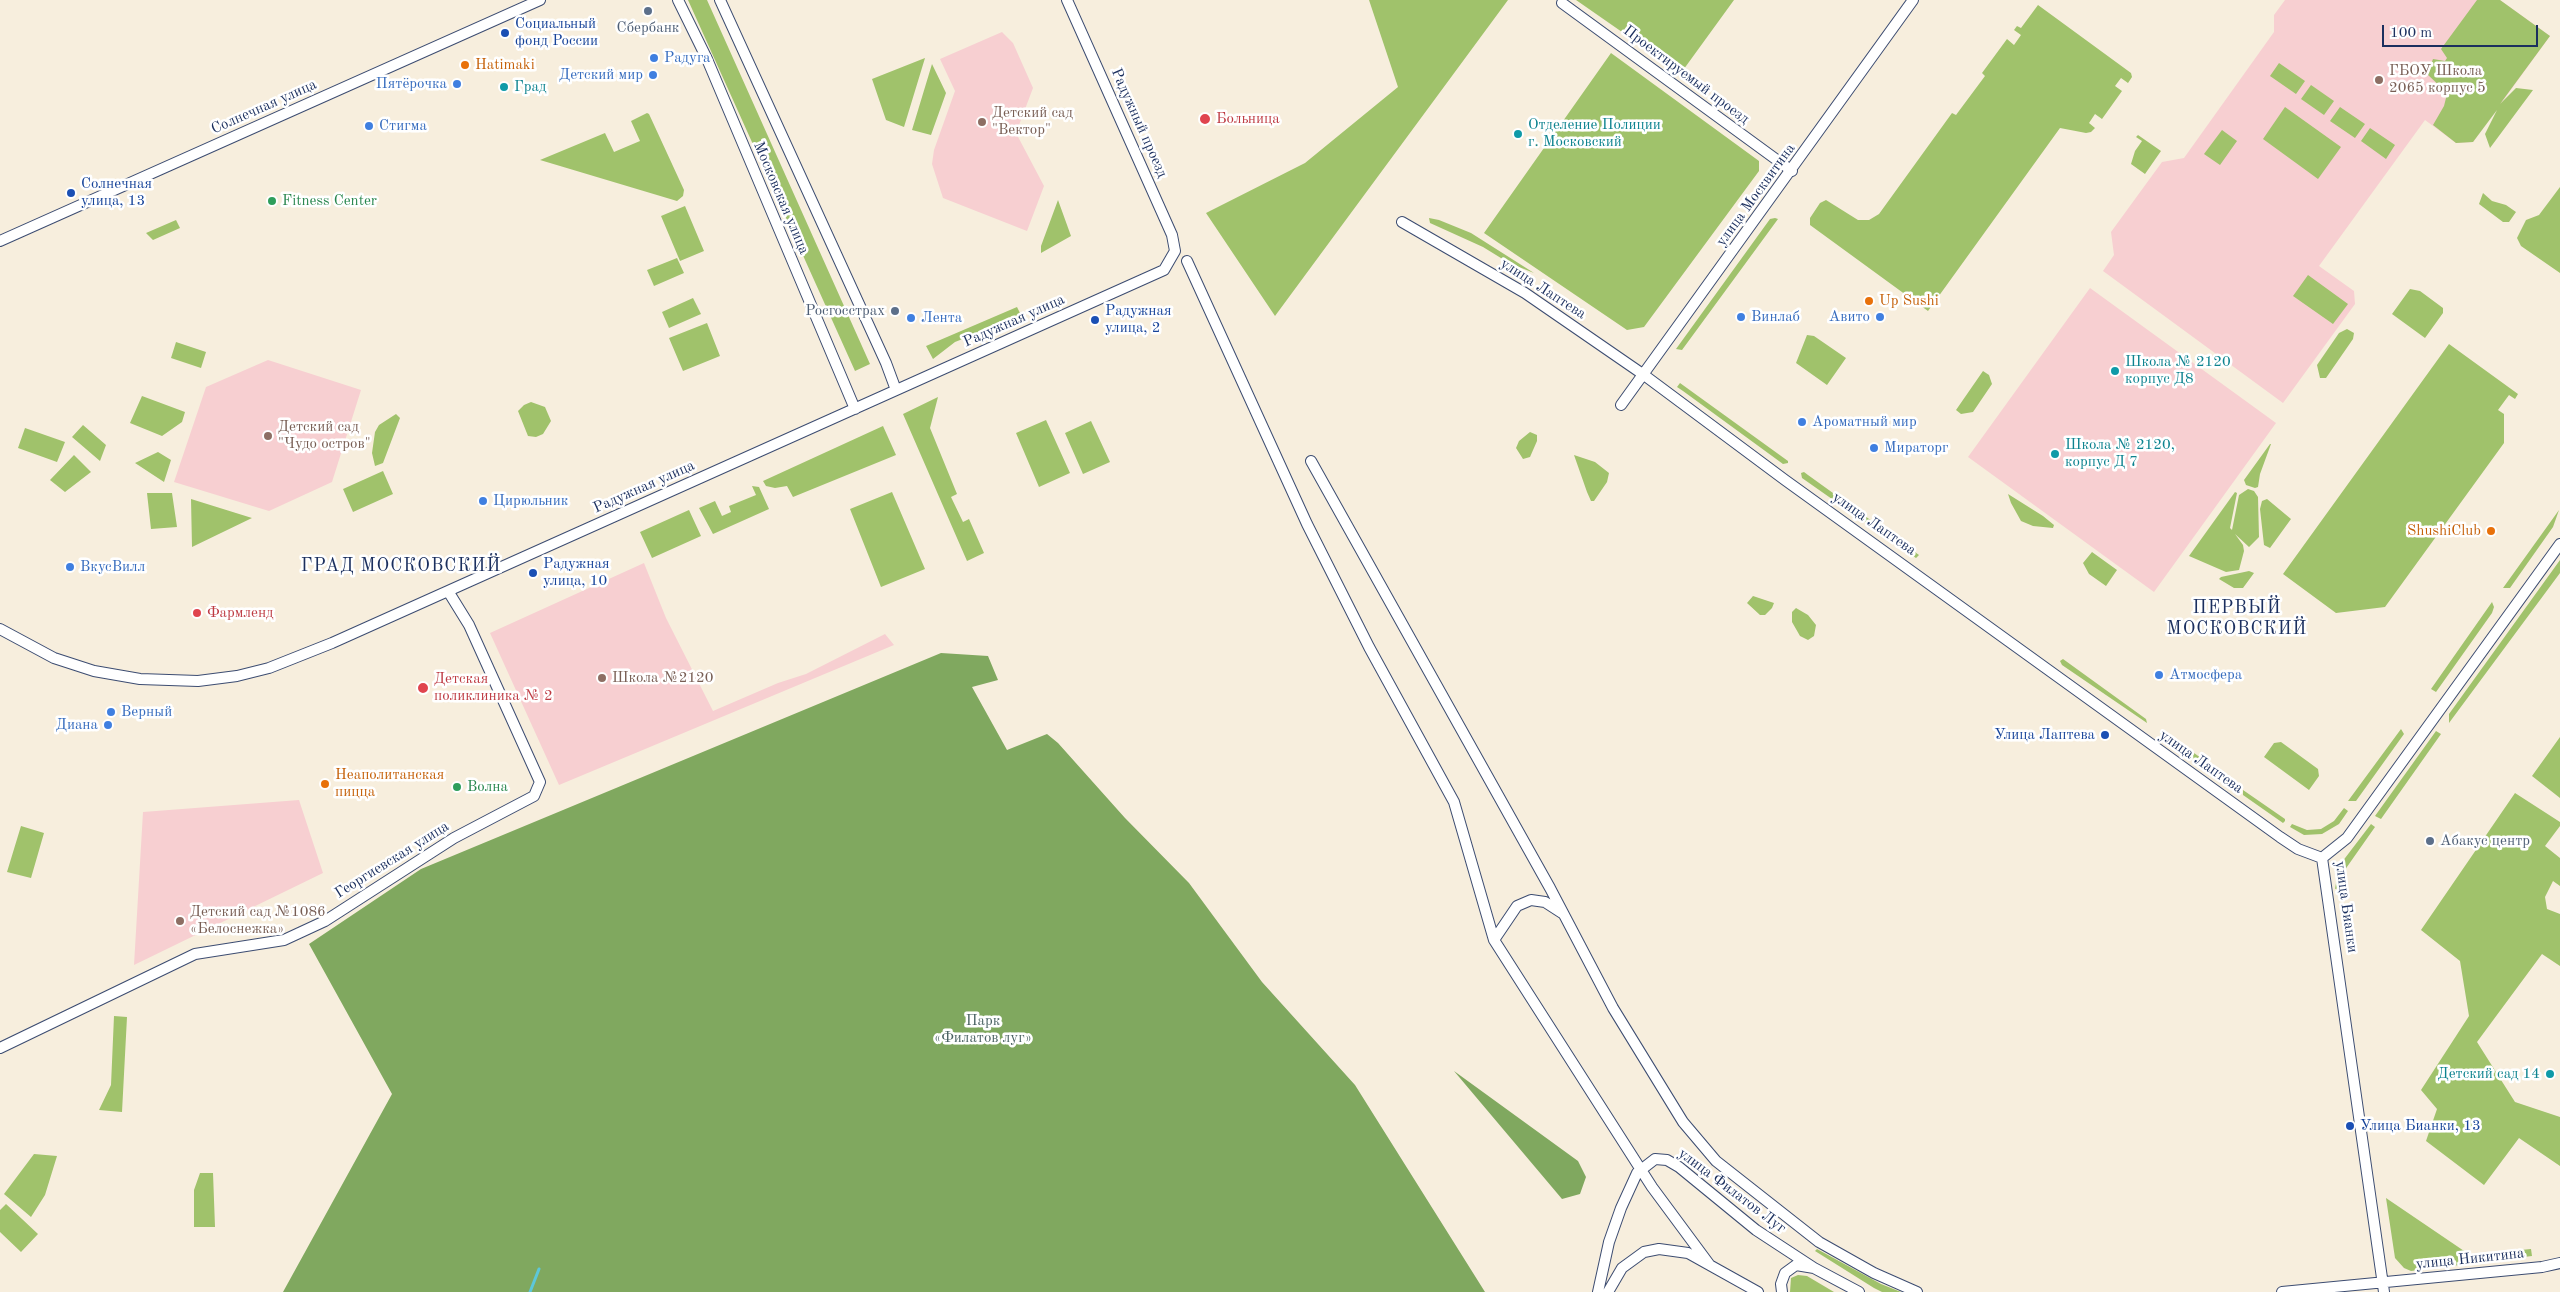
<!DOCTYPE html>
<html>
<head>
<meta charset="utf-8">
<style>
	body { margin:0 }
	#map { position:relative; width:2560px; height:1292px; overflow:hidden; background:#f7eedd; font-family:"Old Standard TT",serif }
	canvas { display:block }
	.scale { position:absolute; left:2382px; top:25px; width:156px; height:22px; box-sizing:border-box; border:2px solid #1b2f5e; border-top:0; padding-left:6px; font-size:15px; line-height:18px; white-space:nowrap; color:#1b2f5e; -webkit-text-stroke:4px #fff; paint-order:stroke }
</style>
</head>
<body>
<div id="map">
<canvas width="2560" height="1292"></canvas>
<div class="scale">100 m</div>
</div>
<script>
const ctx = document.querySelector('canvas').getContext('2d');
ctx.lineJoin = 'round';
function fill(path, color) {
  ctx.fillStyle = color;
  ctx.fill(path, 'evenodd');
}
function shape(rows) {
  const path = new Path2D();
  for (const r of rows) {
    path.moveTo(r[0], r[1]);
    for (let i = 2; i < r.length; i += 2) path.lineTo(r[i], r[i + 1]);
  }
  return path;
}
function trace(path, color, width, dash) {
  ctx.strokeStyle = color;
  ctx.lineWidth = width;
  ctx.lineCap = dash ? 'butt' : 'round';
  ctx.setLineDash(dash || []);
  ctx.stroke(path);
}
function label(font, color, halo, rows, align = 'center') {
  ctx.font = font + ' "Old Standard TT",serif';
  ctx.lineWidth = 5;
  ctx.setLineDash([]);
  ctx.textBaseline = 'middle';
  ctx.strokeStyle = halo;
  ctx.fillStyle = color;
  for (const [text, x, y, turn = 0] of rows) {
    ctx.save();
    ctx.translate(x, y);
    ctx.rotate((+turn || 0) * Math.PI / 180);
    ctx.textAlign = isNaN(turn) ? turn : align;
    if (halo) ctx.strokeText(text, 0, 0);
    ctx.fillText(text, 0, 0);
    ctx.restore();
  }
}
fill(shape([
	[2285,0,2500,0,2550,36,2473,142,2456,143,2425,120,2319,266,2354,291,2355,304,2283,403,2103,271,2114,255,2111,232,2162,162,2184,158,2274,32,2274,15],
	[1002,32,1013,43,1033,88,1016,133,1044,186,1027,231,943,198,932,164,934,150,955,91,940,59],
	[2090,288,2276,423,2154,592,1968,457],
	[268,360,361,390,332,482,269,511,174,482,206,387],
	[644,563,666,618,713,711,778,683,806,674,885,634,894,645,559,785,490,633],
	[299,800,323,873,134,965,143,812]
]), '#f7cfd1');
fill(shape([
	[688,0,707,0,870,364,855,371],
	[1369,0,1508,0,1275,316,1206,213,1305,163,1398,87],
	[1576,0,1734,0,1681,73],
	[2477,0,2500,0,2550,36,2500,104,2516,88,2533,90,2490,148,2485,134,2497,110,2473,142,2456,143,2433,125,2444,106,2446,98,2444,90,2427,74,2433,59,2445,61,2447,58,2441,49],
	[2038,5,2131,73,2132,77,2128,83,2121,78,2115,86,2122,91,2102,119,2095,114,2089,123,2095,128,2091,132,2086,133,2060,128,1928,311,1810,225,1810,218,1820,203,1826,200,1858,220,1869,220,1879,214,1952,113,1956,115,1985,76,1982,73,2007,39,2014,45,2021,35,2014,30,2017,26,2021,28],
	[1611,53,1759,161,1759,171,1644,327,1627,330,1484,233],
	[925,58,904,127,886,120,872,79],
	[2279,63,2305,81,2296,94,2270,76],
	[932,64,946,93,931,135,912,130],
	[2311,85,2334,101,2324,115,2301,99],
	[2285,107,2341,147,2318,179,2263,139],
	[2340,107,2365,124,2355,138,2330,121],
	[647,113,649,114,684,190,683,196,677,201,540,160,605,133,614,152,640,141,631,121],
	[2370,128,2395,145,2386,159,2361,141],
	[2222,130,2237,141,2220,165,2204,154],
	[2138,135,2161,151,2145,174,2131,164,2135,151,2142,141,2136,137],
	[2560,187,2560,273,2521,246,2517,238,2526,220,2539,215],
	[2483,193,2492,201,2506,205,2516,212,2509,222,2503,222,2479,204],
	[1058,200,1071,236,1041,253,1041,246],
	[685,206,704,251,680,261,661,216],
	[1429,218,1439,220,1471,233,1534,273,1509,263,1483,247,1430,223],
	[1775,218,1778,219,1682,350,1676,349,1770,219],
	[176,220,180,228,153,240,146,233],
	[677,258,684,273,654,286,647,270],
	[2308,275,2348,304,2333,324,2293,296],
	[2410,289,2420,291,2443,308,2443,313,2425,338,2392,314],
	[693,298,701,314,669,328,662,312],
	[1017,307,1023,319,1003,323,955,342,933,359,926,346],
	[707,323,720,356,683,371,669,338],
	[2347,329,2354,333,2353,339,2326,378,2320,378,2317,365,2339,333],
	[1807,335,1814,336,1846,358,1827,385,1796,363],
	[176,342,206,352,201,368,171,358],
	[2449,344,2518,394,2515,399,2509,395,2498,410,2504,414,2504,443,2385,607,2336,613,2283,574],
	[1983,371,1989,375,1992,384,1973,412,1961,414,1956,410],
	[1680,383,1788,461,1788,463,1783,464,1683,391,1677,387],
	[142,396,185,412,182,422,162,436,130,423],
	[938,397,930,428,957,494,951,497,963,522,969,519,984,553,967,561,903,414],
	[531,402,545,407,551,421,543,434,536,437,528,436,518,411,524,405],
	[396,414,400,418,383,463,375,466,372,453,375,432,379,425],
	[1046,420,1070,473,1039,487,1016,433],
	[1091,421,1110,462,1083,474,1065,433],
	[83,425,106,445,100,461,72,437],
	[883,426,896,455,793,497,787,486,775,488,766,486,763,481],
	[25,428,65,442,57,462,18,448],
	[1530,432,1537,435,1537,441,1530,457,1523,459,1516,448,1519,441],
	[2270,444,2271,444,2260,474,2258,487,2255,488,2246,485,2244,480],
	[158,452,171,460,164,482,135,463],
	[74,455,91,472,65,492,50,480],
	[1574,455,1595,462,1609,473,1607,482,1594,501,1591,501,1587,492],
	[383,471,393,494,353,512,343,489],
	[1804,472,1808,475,1919,555,1916,558,1802,478,1801,473],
	[752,486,759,487,769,509,713,534,699,508,715,501,722,516,731,512,729,506,756,495],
	[2248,489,2254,491,2258,497,2259,537,2249,547,2235,534,2243,545,2244,551,2239,570,2226,572,2189,556,2235,492,2237,493,2230,528,2232,530,2239,495],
	[892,492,925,569,881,587,850,509],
	[147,493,172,493,177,527,151,529],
	[2008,494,2043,516,2054,525,2053,528,2033,526,2021,521,2011,503],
	[191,499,252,518,192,547],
	[2267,499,2291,519,2270,548,2264,545,2260,509,2262,501],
	[689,510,701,536,652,558,640,532],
	[2559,510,2553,527,2510,588,2503,588],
	[2092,552,2117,570,2106,586,2089,574,2083,563],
	[2560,560,2560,573,2449,723,2449,714],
	[2249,571,2254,573,2243,588,2234,588,2219,579,2221,577],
	[1753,596,1774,603,1772,608,1765,615,1760,615,1747,603],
	[2492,602,2494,607,2492,613,2436,692,2431,689],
	[1796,608,1808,615,1816,625,1814,636,1808,640,1800,636,1792,622,1792,612],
	[2063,659,2146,719,2147,723,2062,665,2060,661],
	[2401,729,2404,734,2356,801,2348,801],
	[2161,731,2165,732,2230,779,2228,782,2222,780,2160,735],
	[2436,731,2441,734,2381,819,2375,816],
	[2560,737,2560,798,2532,776],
	[2281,742,2318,769,2319,776,2309,790,2264,757,2274,743],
	[2243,790,2285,819,2285,821,2283,823,2243,795],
	[2515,793,2560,822,2560,826,2545,846,2560,858,2560,886,2553,881,2545,897,2547,909,2560,914,2560,966,2542,954,2477,1042,2515,1102,2560,1117,2560,1166,2519,1138,2484,1185,2426,1141,2437,1109,2421,1090,2469,1016,2460,961,2421,930],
	[2344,808,2348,811,2339,824,2322,834,2304,835,2290,827,2292,824,2307,830,2321,829,2334,821],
	[2371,824,2375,827,2342,874,2339,888,2335,889,2339,866],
	[21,826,44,833,31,878,7,872],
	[114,1016,127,1017,122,1112,99,1110,111,1085],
	[34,1154,57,1156,45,1195,31,1217,4,1194],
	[200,1173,213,1173,215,1227,194,1227,194,1190],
	[2386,1198,2470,1255,2531,1249,2532,1256,2411,1271,2404,1268,2395,1258],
	[6,1204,38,1234,21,1252,0,1232,0,1210],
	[1817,1249,1881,1284,1901,1292,1882,1292,1874,1288,1815,1251],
	[1798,1275,1807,1276,1834,1292,1790,1292,1791,1278]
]), '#a0c26b');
fill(shape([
	[941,653,988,656,998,680,972,687,1007,750,1047,734,1058,743,1125,818,1189,883,1262,982,1355,1085,1485,1292,283,1292,392,1094,309,944,421,869],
	[1454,1071,1578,1161,1586,1177,1580,1194,1562,1199]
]), '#80a85f');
trace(shape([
	[530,1292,539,1269]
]), '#5dc7d9', 3);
const street = shape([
	[678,0,707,59,855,409],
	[720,0,886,363,896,390],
	[1562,3,1792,171],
	[1402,222,1525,293,1644,375,1785,480,2280,837,2298,849,2322,858],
	[0,241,540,0],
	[1187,261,1307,524,1369,647,1454,802,1494,940,1652,1187,1709,1264],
	[1621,405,1913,0],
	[1311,461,1550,888,1613,1008,1683,1122,1716,1161,1819,1242,1874,1273,1917,1292],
	[0,629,54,658,94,671,140,679,198,681,237,676,269,668,332,643,1164,270,1175,251,1172,235,1067,0],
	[2322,858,2384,1292],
	[2322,858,2347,838,2560,544],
	[1494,940,1517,906,1531,900,1545,902,1562,913],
	[0,1048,195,954,284,940,325,921,454,838,534,796,540,782,469,625,448,591],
	[1598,1292,1609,1242,1621,1208,1637,1173,1655,1159,1667,1160,1679,1167,1756,1230,1814,1268],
	[1608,1292,1622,1268,1644,1252,1659,1249,1688,1253,1758,1292],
	[1782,1292,1781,1284,1785,1273,1796,1265,1814,1268,1859,1292],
	[2282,1292,2542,1267,2560,1263]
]);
trace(street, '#3c4c71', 12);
trace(street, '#fff', 10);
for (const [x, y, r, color] of [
	[648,11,5,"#5c6f8a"],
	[505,33,5,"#1a4fb4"],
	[654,58,5,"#3f7fe0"],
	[465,65,5,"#e8710a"],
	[653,75,5,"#3f7fe0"],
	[2379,80,5,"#8d6e63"],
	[457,84,5,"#3f7fe0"],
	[504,87,5,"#0f9aa8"],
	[1205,119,6,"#e0444e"],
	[982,122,5,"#8d6e63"],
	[369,126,5,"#3f7fe0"],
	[1518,134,5,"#0f9aa8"],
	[71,193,5,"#1a4fb4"],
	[272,201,5,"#2e9e5b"],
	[1869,301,5,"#e8710a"],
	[895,311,5,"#5c6f8a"],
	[1741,317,5,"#3f7fe0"],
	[1880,317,5,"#3f7fe0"],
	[911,318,5,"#3f7fe0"],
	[1095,320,5,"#1a4fb4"],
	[2115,371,5,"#0f9aa8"],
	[1802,422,5,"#3f7fe0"],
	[268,436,5,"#8d6e63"],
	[1874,448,5,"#3f7fe0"],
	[2055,454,5,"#0f9aa8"],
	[483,501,5,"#3f7fe0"],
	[2491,531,5,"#e8710a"],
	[70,567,5,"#3f7fe0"],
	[533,573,5,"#1a4fb4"],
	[197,613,5,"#e0444e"],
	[2159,675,5,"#3f7fe0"],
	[602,678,5,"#8d6e63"],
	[423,688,6,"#e0444e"],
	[111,712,5,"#3f7fe0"],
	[108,725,5,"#3f7fe0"],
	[2105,735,5,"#1a4fb4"],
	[325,784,5,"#e8710a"],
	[457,787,5,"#2e9e5b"],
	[2430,841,5,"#5c6f8a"],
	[180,921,5,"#8d6e63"],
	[2550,1074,5,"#0f9aa8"],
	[2350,1126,5,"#1a4fb4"]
]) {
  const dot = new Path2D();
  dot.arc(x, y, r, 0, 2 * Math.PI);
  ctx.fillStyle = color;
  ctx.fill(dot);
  trace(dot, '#fff', 2);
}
label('15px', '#164399', '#fff', [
	["Социальный",515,24],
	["фонд России",515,41],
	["Солнечная",81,184],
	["улица, 13",81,201],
	["Радужная",1105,311],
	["улица, 2",1105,328],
	["Радужная",543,564],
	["улица, 10",543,581],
	["Улица Лаптева",2095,735,"right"],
	["Улица Бианки, 13",2360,1126]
], 'left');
label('15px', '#4e5e75', '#fff', [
	["Сбербанк",648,28],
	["Росгосстрах",885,311,"right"],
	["Абакус центр",2440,841,"left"]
]);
label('15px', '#366cbe', '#fff', [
	["Радуга",664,58],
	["Детский мир",643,75,"right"],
	["Пятёрочка",447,84,"right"],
	["Стигма",379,126],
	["Винлаб",1751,317],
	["Авито",1870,317,"right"],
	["Лента",921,318],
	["Ароматный мир",1812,422],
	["Мираторг",1884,448],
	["Цирюльник",493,501],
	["ВкусВилл",80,567],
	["Атмосфера",2169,675],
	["Верный",121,712],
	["Диана",98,725,"right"]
], 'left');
label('15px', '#c56008', '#fff', [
	["Hatimaki",475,65],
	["Up Sushi",1879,301],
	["ShushiClub",2481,531,"right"],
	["Неаполитанская",335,775],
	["пицца",335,792]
], 'left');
label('15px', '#785e54', '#fff', [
	["ГБОУ Школа",2389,71],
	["2065 корпус 5",2389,88],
	["Детский сад",992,113],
	["\"Вектор\"",992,130],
	["Детский сад",278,427],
	["\"Чудо остров\"",278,444],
	["Школа №2120",612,678],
	["Детский сад №1086",190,912],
	["«Белоснежка»",190,929]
], 'left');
label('15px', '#1b2f5e', '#fff', [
	["Проектируемый проезд",1686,75,37],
	["Солнечная улица",264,107,-24],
	["Радужный проезд",1139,123,66],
	["улица Москвитина",1756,195,-54],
	["Московская улица",781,198,67],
	["улица Лаптева",1543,289,33],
	["Радужная улица",1014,321,-24],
	["Радужная улица",644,487,-24],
	["улица Лаптева",1874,524,35],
	["улица Лаптева",2201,762,35],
	["Георгиевская улица",392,860,-32],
	["улица Бианки",2346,907,82],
	["улица Филатов Луг",1732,1191,37],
	["улица Никитина",2470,1259,-6]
]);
label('15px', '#0d838f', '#fff', [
	["Град",514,87],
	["Отделение Полиции",1528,125],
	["г. Московский",1528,142],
	["Школа № 2120",2125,362],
	["корпус Д8",2125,379],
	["Школа № 2120,",2065,445],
	["корпус Д 7",2065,462],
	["Детский сад 14",2540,1074,"right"]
], 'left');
label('15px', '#be3a42', '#fff', [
	["Больница",1216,119],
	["Фармленд",207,613],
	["Детская",434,679],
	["поликлиника № 2",434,696]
], 'left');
label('15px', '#27864d', '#fff', [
	["Fitness Center",282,201],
	["Волна",467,787]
], 'left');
label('15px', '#4a6263', '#fff', [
	["Парк",983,1021],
	["«Филатов луг»",983,1038]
]);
ctx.letterSpacing = '1px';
label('18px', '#1b2f5e', '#fff', [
	["ГРАД МОСКОВСКИЙ",401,566],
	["ПЕРВЫЙ",2237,608],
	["МОСКОВСКИЙ",2237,629]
]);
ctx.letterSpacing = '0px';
</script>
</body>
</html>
